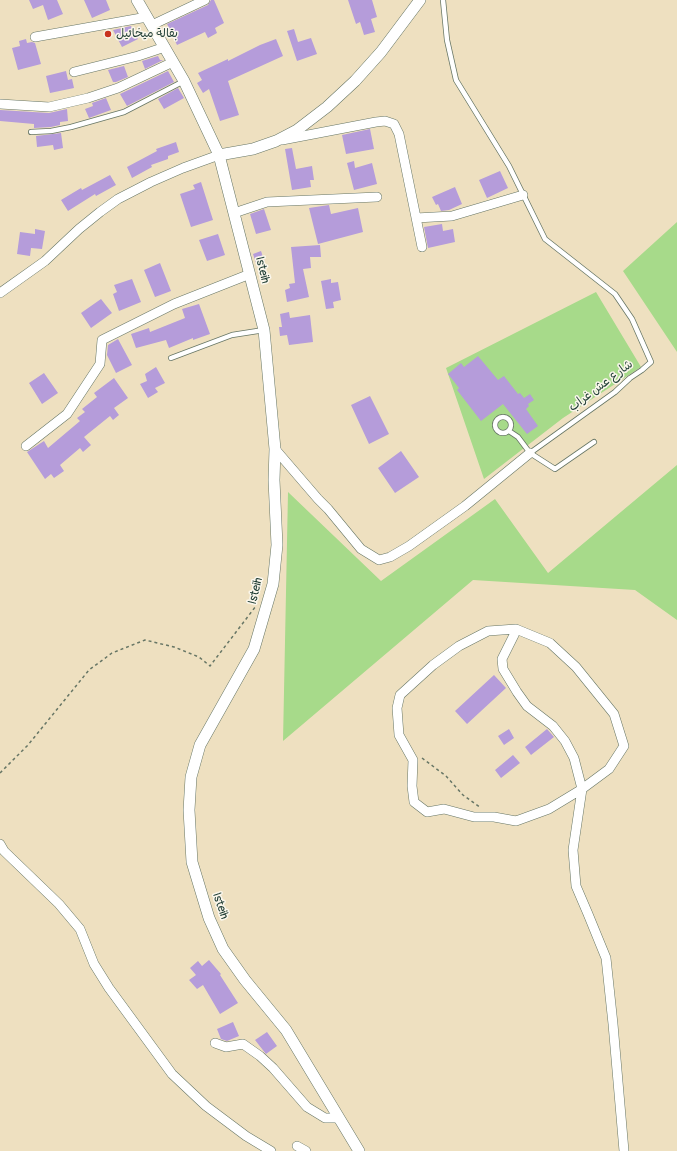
<!DOCTYPE html>
<html>
<head>
<meta charset="utf-8">
<style>
	body { margin:0 }
	canvas { display:block; background:#eee0c0 }
</style>
</head>
<body>
<canvas width="677" height="1151"></canvas>
<script>
const ctx = document.querySelector('canvas').getContext('2d');
ctx.lineJoin = 'round';
function fill(path, color) {
  ctx.fillStyle = color;
  ctx.fill(path, 'evenodd');
}
function shape(rows) {
  const path = new Path2D();
  for (const r of rows) {
    if (r.length === 3) {
      path.moveTo(r[0] + r[2], r[1]);
      path.arc(r[0], r[1], r[2], 0, 2 * Math.PI);
      continue;
    }
    path.moveTo(r[0], r[1]);
    for (let i = 2; i < r.length; i += 2) path.lineTo(r[i], r[i + 1]);
  }
  return path;
}
function trace(path, color, width, dash) {
  ctx.strokeStyle = color;
  ctx.lineWidth = width;
  ctx.lineCap = dash ? 'butt' : 'round';
  ctx.setLineDash(dash || []);
  ctx.stroke(path);
}
function label(font, color, halo, rows, align = 'center') {
  ctx.font = font + ' Pangolin,"Playpen Sans Arabic",sans-serif';
  ctx.lineWidth = 3;
  ctx.setLineDash([]);
  ctx.textBaseline = 'middle';
  ctx.strokeStyle = halo;
  ctx.fillStyle = color;
  for (const [text, x, y, turn = 0] of rows) {
    ctx.save();
    ctx.translate(x, y);
    ctx.rotate((+turn || 0) * Math.PI / 180);
    ctx.textAlign = isNaN(turn) ? turn : align;
    if (halo) ctx.strokeText(text, 0, 0);
    ctx.fillText(text, 0, 0);
    ctx.restore();
  }
}
fill(shape([
	[677,222,677,352,623,271],
	[596,292,641,367,563,418,484,479,446,368],
	[677,465,677,620,635,590,473,580,283,741,288,492,381,581,495,499,548,573]
]), '#a7da8a');
fill(shape([
	[29,0,57,0,63,14,48,20,43,5,33,9],
	[84,0,106,0,110,10,92,18],
	[211,0,214,0,224,23,215,28,217,33,208,38,205,32,177,45,167,24,208,5],
	[348,0,372,0,377,17,371,19,375,32,364,35,360,22,356,24],
	[131,26,138,39,122,47,113,30],
	[294,29,298,42,311,38,317,54,297,61,287,31],
	[26,39,27,43,32,42,35,43,41,64,18,70,12,48,20,46,19,41],
	[276,39,283,56,228,81,239,115,220,121,209,89,203,93,197,83,202,80,198,73,228,59,228,61,260,45],
	[158,56,160,60,163,60,145,69,142,61],
	[124,66,128,77,116,82,113,82,108,70],
	[66,71,68,80,72,79,74,88,50,93,46,76],
	[168,71,174,82,127,106,120,94],
	[178,88,184,98,164,109,158,99],
	[106,98,111,110,89,118,85,109,93,106,92,103],
	[67,109,68,121,60,122,60,125,51,127,34,128,34,124,0,121,0,110,49,113],
	[370,129,374,149,346,154,342,135],
	[61,133,63,148,54,150,53,145,37,147,36,136],
	[176,142,179,152,168,156,168,159,151,165,152,167,132,178,127,167,157,151,156,149],
	[292,148,296,169,312,166,314,180,310,180,311,187,292,190,285,149],
	[354,161,355,168,372,163,377,184,354,190,347,163],
	[500,171,508,188,487,198,479,180],
	[110,175,116,185,96,196,95,194,68,211,61,200,81,188,82,190],
	[201,182,213,220,191,227,180,194,195,189,193,185],
	[455,187,462,204,449,210,441,211,438,204,436,205,432,197],
	[329,205,331,214,358,208,363,232,318,244,309,208],
	[264,209,271,230,256,234,250,214],
	[442,224,443,231,453,229,455,242,428,248,424,227],
	[35,229,45,231,42,249,31,248,30,256,17,254,20,232,35,234],
	[218,234,225,255,207,261,199,240],
	[320,245,321,257,310,257,311,268,303,269,309,297,287,302,285,290,290,288,289,284,295,283,291,247],
	[261,251,265,263,257,266,253,254],
	[160,263,171,291,155,297,144,270],
	[132,279,141,302,119,311,113,294,117,292,114,285],
	[331,279,331,283,338,282,341,300,333,302,334,308,326,309,321,281],
	[101,299,112,313,91,328,81,313],
	[199,304,210,334,193,340,193,338,169,348,166,340,136,348,131,334,149,328,150,332,185,318,182,309],
	[289,312,290,318,310,315,313,342,289,345,287,335,280,336,279,327,282,327,280,314],
	[118,339,132,365,116,373,107,355,108,345],
	[478,356,498,380,504,376,518,394,520,393,524,398,530,394,534,400,528,404,529,406,526,409,538,426,527,434,503,404,481,421,457,390,459,388,448,374,461,363,464,367],
	[156,367,165,383,155,388,158,392,148,398,140,384,147,381,145,374],
	[44,373,58,393,42,404,29,383],
	[114,378,128,398,114,408,119,415,113,420,110,416,84,437,91,445,83,452,80,448,60,465,64,471,54,478,51,474,45,479,27,452,44,441,48,448,80,421,77,418,85,412,82,409,97,397,94,393],
	[370,396,389,434,369,444,351,405],
	[401,451,419,477,395,493,378,468],
	[494,675,506,688,467,724,455,711],
	[509,729,514,738,504,745,498,736],
	[547,729,554,737,531,755,525,747],
	[513,755,520,763,501,778,495,770],
	[209,960,221,974,220,975,238,1003,220,1014,203,985,197,989,189,980,196,975,190,968,198,961,202,966],
	[233,1022,239,1036,227,1041,221,1039,217,1029],
	[267,1032,277,1046,266,1054,255,1040]
]), '#b59cda');
const service = shape([
	[443,0,447,40,456,80,509,166,545,239,615,294,632,319,651,362,642,370,630,378,615,392,530,453],
	[31,132,51,131,71,127,124,112,184,81],
	[171,358,232,335,264,330],
	[503,425,8],
	[509,431,518,437,530,453,555,469,594,442]
]);
const minor = shape([
	[152,25,205,0],
	[35,37,147,17],
	[74,72,138,56,165,47],
	[0,104,49,107,88,98,118,88,173,62],
	[282,140,376,122,385,121,394,124,399,134,422,247],
	[234,213,267,202,377,197],
	[416,218,452,216,523,195],
	[0,293,45,261,79,229,100,212,118,199,151,182,183,168,219,155],
	[26,446,67,414,100,364,102,340,174,304,250,274],
	[275,449,318,499,328,509,361,549,379,560,390,557,409,546,465,506,530,453],
	[516,629,550,643,576,667,614,714,624,746,609,769,582,789,549,809,516,821,494,817,474,817,444,809,427,812,414,802,412,786,413,760,399,735,397,708,400,695,433,665,459,646,488,631,516,629],
	[516,629,514,635,502,659,503,669,517,692,527,706,553,726,565,741,574,758,582,789,573,850,576,886,588,914,606,958,613,1024,624,1151],
	[0,844,4,851,59,904,80,929,94,964,109,988,172,1074,206,1106,246,1136,271,1151],
	[215,1043,226,1047,243,1044,260,1056,273,1068,307,1107,325,1118,339,1118],
	[297,1146,306,1151]
]);
const tertiary = shape([
	[137,0,184,81,219,155,264,330,275,449,274,480,277,545,273,584,254,649,200,745,191,777,189,810,192,862,209,918,223,949,245,980,286,1030,359,1151],
	[219,155,253,149,276,141,297,130,327,107,355,81,381,52,420,0]
]);
trace(service, '#677665', 6);
trace(minor, '#677665', 10);
trace(tertiary, '#677665', 12);
trace(shape([
	[422,758,446,776,463,795,481,808],
	[0,773,28,745,89,670,112,653,145,640,174,647,199,657,210,666,256,606]
]), '#677665', 1.5, [3, 3]);
trace(service, '#fff', 4.5);
trace(minor, '#fff', 9);
trace(tertiary, '#fff', 11);
for (const [x, y, r, color] of [
	[108,34,4,"#c8321e"]
]) {
  const dot = new Path2D();
  dot.arc(x, y, r, 0, 2 * Math.PI);
  ctx.fillStyle = color;
  ctx.fill(dot);
  trace(dot, '#fbf7ec', 1.5);
}
label('12px', '#1f3d34', '#fbf7ec', [
	["بقالة ميخائيل",116,34]
], 'left');
label('12px', '#1f3d34', '#fbf7ec', [
	["Isteih",262,270,76],
	["شارع عش غراب",601,386,-37],
	["Isteih",256,591,-76],
	["Isteih",220,906,71]
]);
</script>
</body>
</html>
